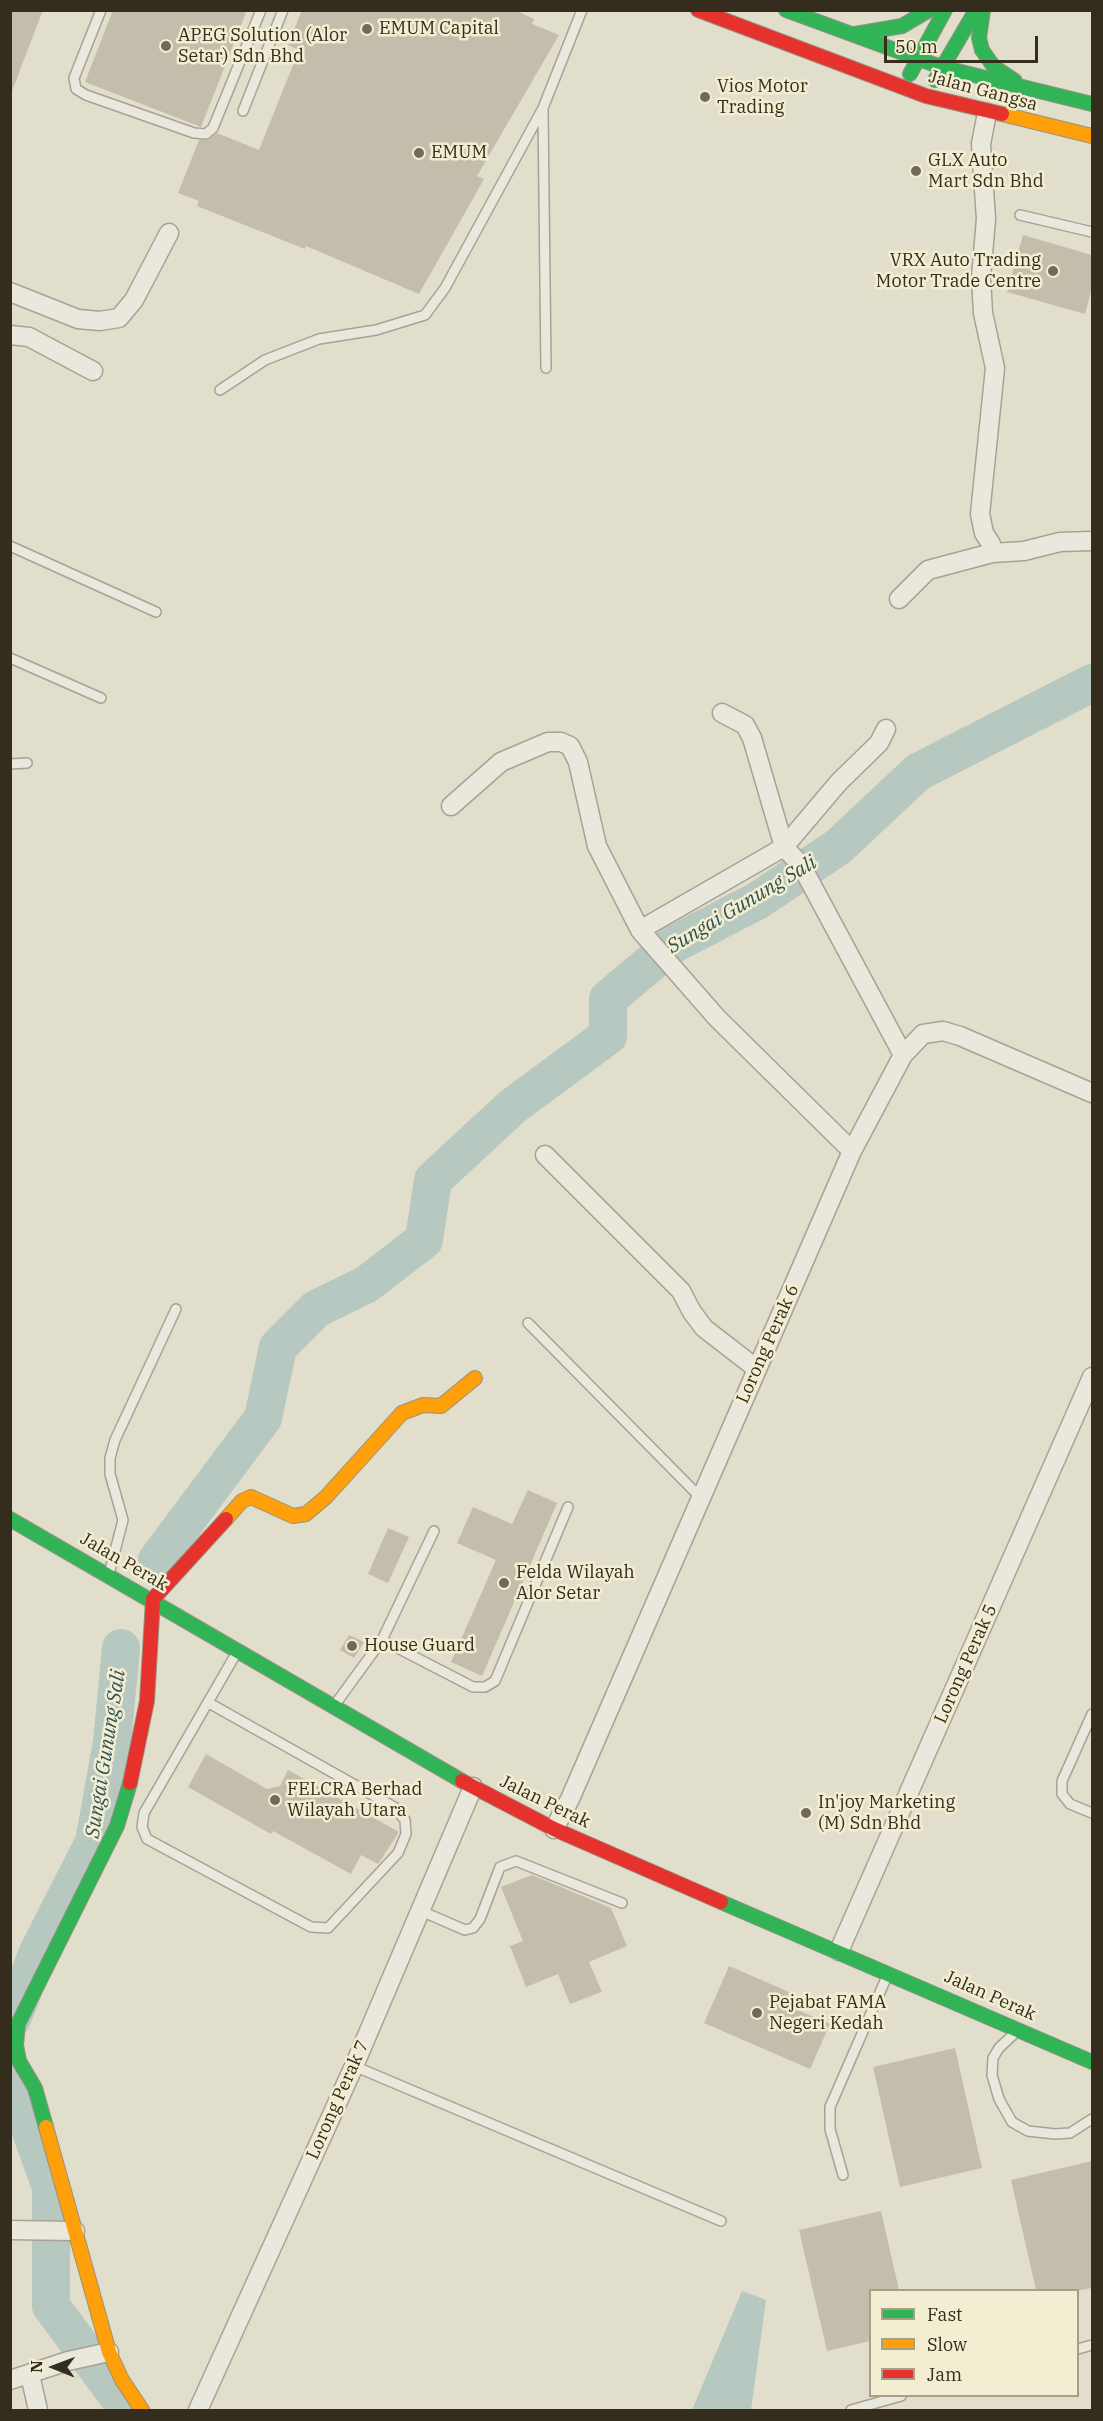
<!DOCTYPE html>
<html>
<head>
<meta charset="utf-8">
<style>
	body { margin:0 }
	#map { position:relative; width:1103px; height:2421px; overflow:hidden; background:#e1decb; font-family:"IBM Plex Serif",serif }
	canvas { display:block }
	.frame { position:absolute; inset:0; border:12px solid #342c1d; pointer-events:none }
	.legend { position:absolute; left:869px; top:2289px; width:210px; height:108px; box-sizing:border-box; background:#f3eed1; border:2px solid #a7a089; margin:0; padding:8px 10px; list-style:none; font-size:18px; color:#342c1d }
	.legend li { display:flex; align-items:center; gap:12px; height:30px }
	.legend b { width:30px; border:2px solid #a7a089 }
	.north { position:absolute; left:24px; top:2337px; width:60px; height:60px; -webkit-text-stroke:4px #f3eed1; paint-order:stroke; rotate:271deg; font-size:16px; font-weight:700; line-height:24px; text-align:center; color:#342c1d }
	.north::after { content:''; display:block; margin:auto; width:21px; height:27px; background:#342c1d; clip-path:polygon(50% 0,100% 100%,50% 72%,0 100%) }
	.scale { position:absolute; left:884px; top:36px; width:154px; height:27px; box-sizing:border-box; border:3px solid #342c1d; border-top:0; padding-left:8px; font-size:18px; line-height:21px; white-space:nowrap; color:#342c1d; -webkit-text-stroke:4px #f3eed1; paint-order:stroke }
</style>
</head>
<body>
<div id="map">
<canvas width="1103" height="2421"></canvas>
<div class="frame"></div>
<ul class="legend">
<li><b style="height:8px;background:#30b455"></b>Fast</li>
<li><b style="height:8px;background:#ff9f0a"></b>Slow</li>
<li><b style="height:8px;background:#e5322d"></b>Jam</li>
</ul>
<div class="north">N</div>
<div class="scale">50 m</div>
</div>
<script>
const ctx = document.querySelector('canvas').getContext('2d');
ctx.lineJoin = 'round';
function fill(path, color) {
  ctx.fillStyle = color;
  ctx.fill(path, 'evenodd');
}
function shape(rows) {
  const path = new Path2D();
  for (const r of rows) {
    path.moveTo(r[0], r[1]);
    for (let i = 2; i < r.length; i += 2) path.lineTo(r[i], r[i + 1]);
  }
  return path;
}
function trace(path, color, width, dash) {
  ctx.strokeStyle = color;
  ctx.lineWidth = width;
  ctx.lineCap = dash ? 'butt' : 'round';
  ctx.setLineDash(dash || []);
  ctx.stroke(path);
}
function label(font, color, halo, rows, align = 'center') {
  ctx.font = font + ' "IBM Plex Serif",serif';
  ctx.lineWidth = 5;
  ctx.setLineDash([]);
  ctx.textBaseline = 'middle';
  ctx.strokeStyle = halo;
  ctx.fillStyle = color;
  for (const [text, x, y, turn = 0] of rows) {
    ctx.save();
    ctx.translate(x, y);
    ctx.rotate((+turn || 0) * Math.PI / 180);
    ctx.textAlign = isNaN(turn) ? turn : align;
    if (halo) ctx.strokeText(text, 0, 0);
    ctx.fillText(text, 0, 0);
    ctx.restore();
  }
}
fill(shape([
	[742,2291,766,2300,751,2410,692,2410]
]), '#b6c8bf');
trace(shape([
	[157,1560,263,1418,278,1347,316,1309,367,1284,424,1240,433,1180,513,1106,608,1036,608,999,672,945,757,901,838,847,918,772,1092,683],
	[12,2019,38,1952,94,1842,112,1742,121,1648],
	[10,2074,51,2187,51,2306,128,2410]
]), '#b6c8bf', 38);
fill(shape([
	[10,10,43,10,12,91,10,91],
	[113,10,247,10,201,127,85,82],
	[302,10,515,10,534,19,532,24,559,35,477,176,484,179,419,294,306,246,305,249,197,206,199,201,178,193,199,140,208,140,217,133,259,150,299,50,288,45],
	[1023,235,1092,255,1092,288,1085,314,1007,292],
	[528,1490,557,1503,482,1676,451,1662,496,1560,457,1543,473,1507,512,1524],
	[388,1528,409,1537,388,1583,368,1574],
	[349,1635,364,1642,354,1658,340,1650],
	[206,1754,267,1789,280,1786,288,1770,399,1832,378,1864,361,1855,351,1874,273,1831,271,1834,188,1787],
	[532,1875,611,1908,627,1946,589,1962,602,1992,570,2004,558,1974,526,1987,510,1946,523,1941,501,1887],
	[729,1966,789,1992,784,2004,830,2024,810,2069,704,2023],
	[955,2048,982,2168,900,2187,873,2067],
	[1092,2161,1092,2288,1081,2290,1036,2290,1011,2180],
	[881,2211,899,2290,870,2290,870,2341,827,2351,799,2230]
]), '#c5bdac');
const lane = shape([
	[101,10,74,78,76,89,86,95,194,133,206,134,213,128,261,10],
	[543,110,546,368],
	[243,111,283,10],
	[1020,215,1092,232],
	[220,390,265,360,319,339,376,330,425,315,445,288,543,108,582,10],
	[10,546,156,612],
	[10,658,101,698],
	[10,764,27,763],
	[528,1323,700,1497],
	[109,1574,123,1520,110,1474,110,1458,115,1440,176,1309],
	[382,1640,434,1531],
	[209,1703,394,1807,405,1820,406,1834,398,1853,328,1928,311,1927,147,1839,142,1827,144,1813,237,1652],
	[334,1706,382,1640,473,1687,485,1687,495,1681,568,1507],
	[1092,1714,1062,1781,1062,1794,1070,1804,1092,1813],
	[421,1911,465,1930,473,1928,480,1919,500,1867,516,1861,622,1903],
	[1015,2033,999,2048,993,2058,992,2075,999,2099,1012,2122,1028,2131,1055,2134,1070,2133,1092,2119],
	[354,2066,721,2221],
	[843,2175,830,2129,830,2107,888,1974],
	[1078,2349,1092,2345],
	[851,2410,901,2396]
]);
const street = shape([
	[987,113,981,144,986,219,981,277,983,313,995,368,980,514,984,533,991,544,992,553,1024,551,1060,542,1092,541],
	[10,292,78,319,100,321,119,318,134,300,169,233],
	[10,335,29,337,93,371],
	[899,599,928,570,992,553],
	[722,713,745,725,752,738,784,847,801,865,903,1055],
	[451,806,501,762,548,742,561,742,570,746,578,762,597,846,640,930,717,1018,852,1151],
	[640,930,784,847,839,782,879,743,886,729],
	[545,1155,681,1291,692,1312,704,1328,757,1369],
	[554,1829,570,1799,852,1151,903,1055,923,1034,943,1031,960,1036,1092,1093],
	[839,1951,1092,1377],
	[10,2230,75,2231],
	[30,2375,38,2410],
	[10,2380,68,2361,109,2352],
	[198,2410,354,2066,473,1787]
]);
const fast = shape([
	[786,10,941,67,1092,104],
	[983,10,979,38,982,50,994,67,1015,81],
	[855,34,902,26,929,10],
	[910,74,945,10],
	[935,80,976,10],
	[10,1519,462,1781],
	[721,1902,1092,2062],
	[46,2127,35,2088,19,2061,16,2045,18,2024,117,1826,130,1783]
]);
const slow = shape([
	[1002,114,1092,136],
	[226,1519,242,1501,251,1497,293,1516,306,1514,326,1497,402,1413,423,1405,441,1406,475,1378],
	[46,2127,109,2352,122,2380,142,2410]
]);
const jam = shape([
	[698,10,926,96,1002,114],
	[462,1781,554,1829,721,1902],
	[130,1783,147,1701,153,1599,226,1519]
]);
trace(lane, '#a6a295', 12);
trace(street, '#a6a295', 21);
trace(fast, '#969284', 16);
trace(slow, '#969284', 16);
trace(jam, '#969284', 16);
trace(lane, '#eae8dc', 9);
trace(street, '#eae8dc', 18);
trace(fast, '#30b455', 14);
trace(slow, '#ff9f0a', 14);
trace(jam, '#e5322d', 14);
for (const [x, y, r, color] of [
	[367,29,6,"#716a5a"],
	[166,46,6,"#716a5a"],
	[705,97,6,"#716a5a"],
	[419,153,6,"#716a5a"],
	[916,171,6,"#716a5a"],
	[1053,271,6,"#716a5a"],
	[504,1583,6,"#716a5a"],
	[352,1646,6,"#716a5a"],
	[275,1800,6,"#716a5a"],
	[806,1813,6,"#716a5a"],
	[757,2013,6,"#716a5a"]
]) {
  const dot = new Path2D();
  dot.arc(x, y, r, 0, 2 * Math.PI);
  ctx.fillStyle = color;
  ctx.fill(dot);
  trace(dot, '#f3eed1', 2);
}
label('18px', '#342c1d', '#f3eed1', [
	["EMUM Capital",379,29],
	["APEG Solution (Alor",178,36],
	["Setar) Sdn Bhd",178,57],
	["Vios Motor",717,87],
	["Trading",717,108],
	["EMUM",431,153],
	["GLX Auto",928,161],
	["Mart Sdn Bhd",928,182],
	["VRX Auto Trading",1041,261,"right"],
	["Motor Trade Centre",1041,282,"right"],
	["Felda Wilayah",516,1573],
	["Alor Setar",516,1594],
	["House Guard",364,1646],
	["FELCRA Berhad",287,1790],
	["Wilayah Utara",287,1811],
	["In'joy Marketing",818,1803],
	["(M) Sdn Bhd",818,1824],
	["Pejabat FAMA",769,2003],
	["Negeri Kedah",769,2024]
], 'left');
label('18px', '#342c1d', '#f3eed1', [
	["Jalan Gangsa",983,91,15],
	["Lorong Perak 6",768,1344,-66],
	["Jalan Perak",124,1562,30],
	["Lorong Perak 5",966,1664,-66],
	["Jalan Perak",545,1802,26],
	["Jalan Perak",990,1996,24],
	["Lorong Perak 7",338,2100,-66]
]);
label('italic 20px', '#2d5154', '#f3eed1', [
	["Sungai Gunung Sali",742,905,-31],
	["Sungai Gunung Sali",106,1754,-81]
]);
</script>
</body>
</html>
